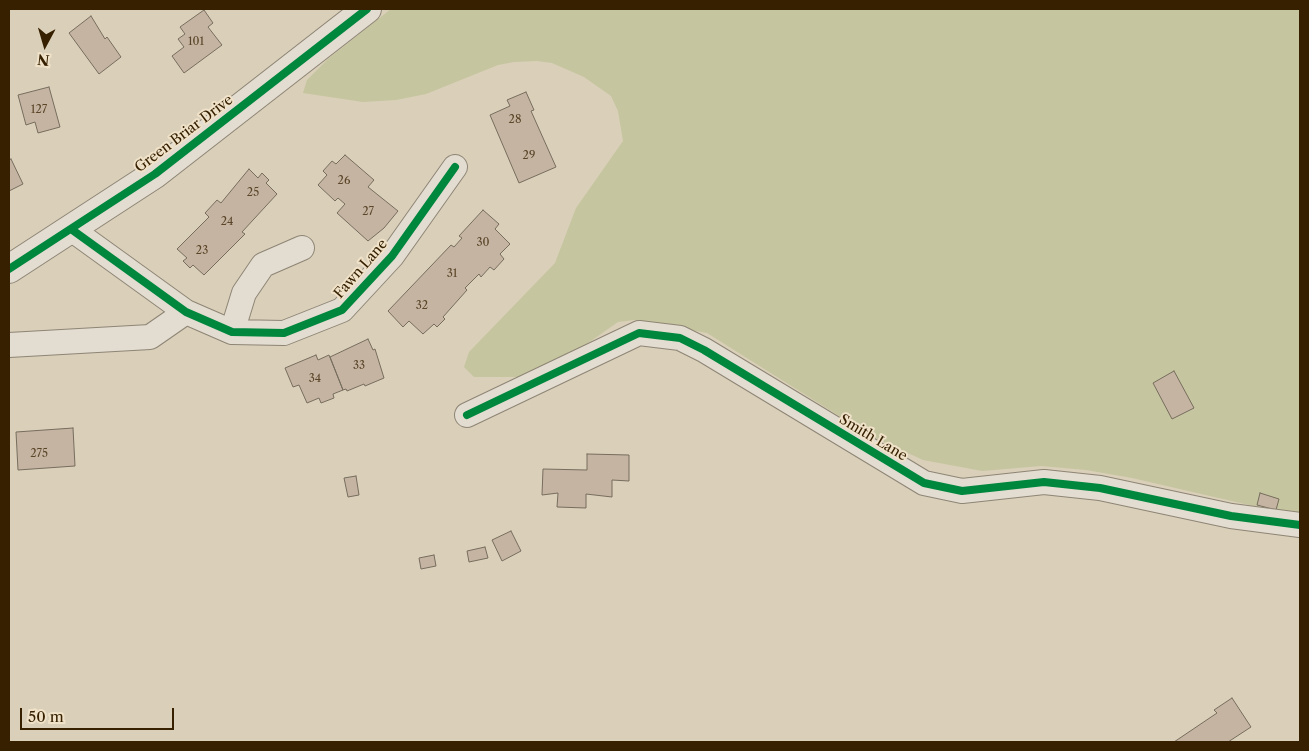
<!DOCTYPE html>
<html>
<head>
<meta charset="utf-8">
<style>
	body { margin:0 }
	#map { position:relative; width:1309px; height:751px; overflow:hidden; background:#dacfb9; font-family:"Libre Caslon Text",serif }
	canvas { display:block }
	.frame { position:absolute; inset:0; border:10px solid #362000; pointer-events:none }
	.north { position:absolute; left:20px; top:20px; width:50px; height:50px; -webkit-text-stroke:4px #efe2c9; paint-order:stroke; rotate:186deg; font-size:14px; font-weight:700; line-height:20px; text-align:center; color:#362000 }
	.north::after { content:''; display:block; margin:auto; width:18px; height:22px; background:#362000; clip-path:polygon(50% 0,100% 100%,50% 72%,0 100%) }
	.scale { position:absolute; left:20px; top:708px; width:154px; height:22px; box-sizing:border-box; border:2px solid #362000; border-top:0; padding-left:6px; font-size:15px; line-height:18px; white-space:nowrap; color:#362000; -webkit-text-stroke:4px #efe2c9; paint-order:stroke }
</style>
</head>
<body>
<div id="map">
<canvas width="1309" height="751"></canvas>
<div class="frame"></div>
<div class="north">N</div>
<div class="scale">50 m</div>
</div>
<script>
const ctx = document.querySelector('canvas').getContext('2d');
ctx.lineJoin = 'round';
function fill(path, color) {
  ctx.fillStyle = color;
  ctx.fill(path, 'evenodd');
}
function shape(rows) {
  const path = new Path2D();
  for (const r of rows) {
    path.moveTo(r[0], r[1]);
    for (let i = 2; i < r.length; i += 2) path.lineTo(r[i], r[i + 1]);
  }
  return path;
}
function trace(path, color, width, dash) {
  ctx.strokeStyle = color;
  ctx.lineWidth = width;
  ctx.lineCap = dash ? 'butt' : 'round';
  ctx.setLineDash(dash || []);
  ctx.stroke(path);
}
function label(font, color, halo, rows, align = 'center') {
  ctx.font = font + ' "Libre Caslon Text",serif';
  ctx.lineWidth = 4;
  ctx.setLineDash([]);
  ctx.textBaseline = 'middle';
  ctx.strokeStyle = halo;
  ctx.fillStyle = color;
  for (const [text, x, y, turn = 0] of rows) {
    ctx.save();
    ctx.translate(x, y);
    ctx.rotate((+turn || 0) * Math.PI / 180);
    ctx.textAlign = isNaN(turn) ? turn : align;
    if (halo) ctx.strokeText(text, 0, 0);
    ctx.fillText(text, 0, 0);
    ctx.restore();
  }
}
fill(shape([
	[391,9,1300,9,1300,513,1249,505,1132,478,1086,470,1041,466,982,471,923,460,871,436,707,333,634,320,618,322,548,371,527,377,474,377,464,367,469,352,555,263,576,208,623,141,618,111,611,96,584,77,552,63,537,61,514,62,498,65,426,94,396,100,363,102,303,93,307,80,329,58]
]), '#c5c59f');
const building = shape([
	[204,10,213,23,208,27,222,45,184,73,172,56,184,47,178,39,185,34,180,27,204,10],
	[91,16,105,39,107,37,121,57,99,74,69,33,91,16],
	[49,87,60,127,38,133,35,122,26,125,18,95,49,87],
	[526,92,534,110,531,111,556,167,519,183,490,115,510,106,507,100,526,92],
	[345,155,374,180,368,187,398,211,384,228,368,241,337,213,345,204,338,198,335,201,318,185,327,175,323,171,332,161,336,164,345,155],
	[11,159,23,184,9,191,9,160,11,159],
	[249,169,258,178,262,173,269,180,266,183,277,194,242,232,245,234,204,275,193,265,190,268,183,261,187,258,177,249,209,217,205,213,217,200,221,203,249,169],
	[483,210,499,224,495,229,510,244,500,254,504,259,494,270,490,267,481,277,479,274,465,288,467,290,443,317,445,319,437,327,434,324,423,334,409,321,403,327,388,311,451,245,454,247,462,238,459,236,483,210],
	[368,339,373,350,375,349,384,378,365,386,364,384,347,391,346,389,343,390,330,357,368,339],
	[316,355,318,360,329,355,343,390,333,394,334,398,321,403,319,398,307,403,299,385,293,387,285,368,316,355],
	[1174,371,1194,408,1172,419,1153,383,1174,371],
	[73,428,75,466,18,470,16,432,73,428],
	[587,454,629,455,629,481,612,480,612,497,586,494,586,508,557,507,558,493,542,495,543,469,587,470,587,454],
	[356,476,359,495,348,497,344,478,356,476],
	[1260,493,1279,499,1276,510,1257,505,1260,493],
	[511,531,521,551,502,561,492,540,511,531],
	[485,547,488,558,469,562,467,551,485,547],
	[434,555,436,566,421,569,419,558,434,555],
	[1232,698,1251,727,1228,742,1174,742,1217,713,1214,710,1232,698]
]);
fill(building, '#c5b4a2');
trace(building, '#766d5d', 1);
const minor = shape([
	[71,229,186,312,232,332,284,333,342,310,392,256,455,167],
	[232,332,244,293,263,265,302,248],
	[9,345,150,337,186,312],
	[467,415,639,333,680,338,704,350,924,483,962,491,1044,482,1100,488,1231,516,1300,525]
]);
const tertiary = shape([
	[9,269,155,174,367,9]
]);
trace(minor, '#8e8575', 26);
trace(tertiary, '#8e8575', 30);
trace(minor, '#e2dcd1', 24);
trace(tertiary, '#e2dcd1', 28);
trace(shape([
	[71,229,186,312,232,332,284,333,342,310,392,256,455,167],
	[9,269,155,174,367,9],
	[467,415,639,333,680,338,704,350,924,483,962,491,1044,482,1100,488,1231,516,1300,525]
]), '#00873e', 8);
label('11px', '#5a4528', null, [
	["101",196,42],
	["127",39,110],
	["28",515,120],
	["29",529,156],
	["26",344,181],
	["25",253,193],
	["27",368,212],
	["24",227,222],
	["30",483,243],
	["23",202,251],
	["31",452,274],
	["32",422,306],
	["33",359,366],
	["34",315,379],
	["275",39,454]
]);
label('14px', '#362000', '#efe2c9', [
	["Green Briar Drive",184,134,-37],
	["Fawn Lane",361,269,-49],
	["Smith Lane",873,438,31]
]);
</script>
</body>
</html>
